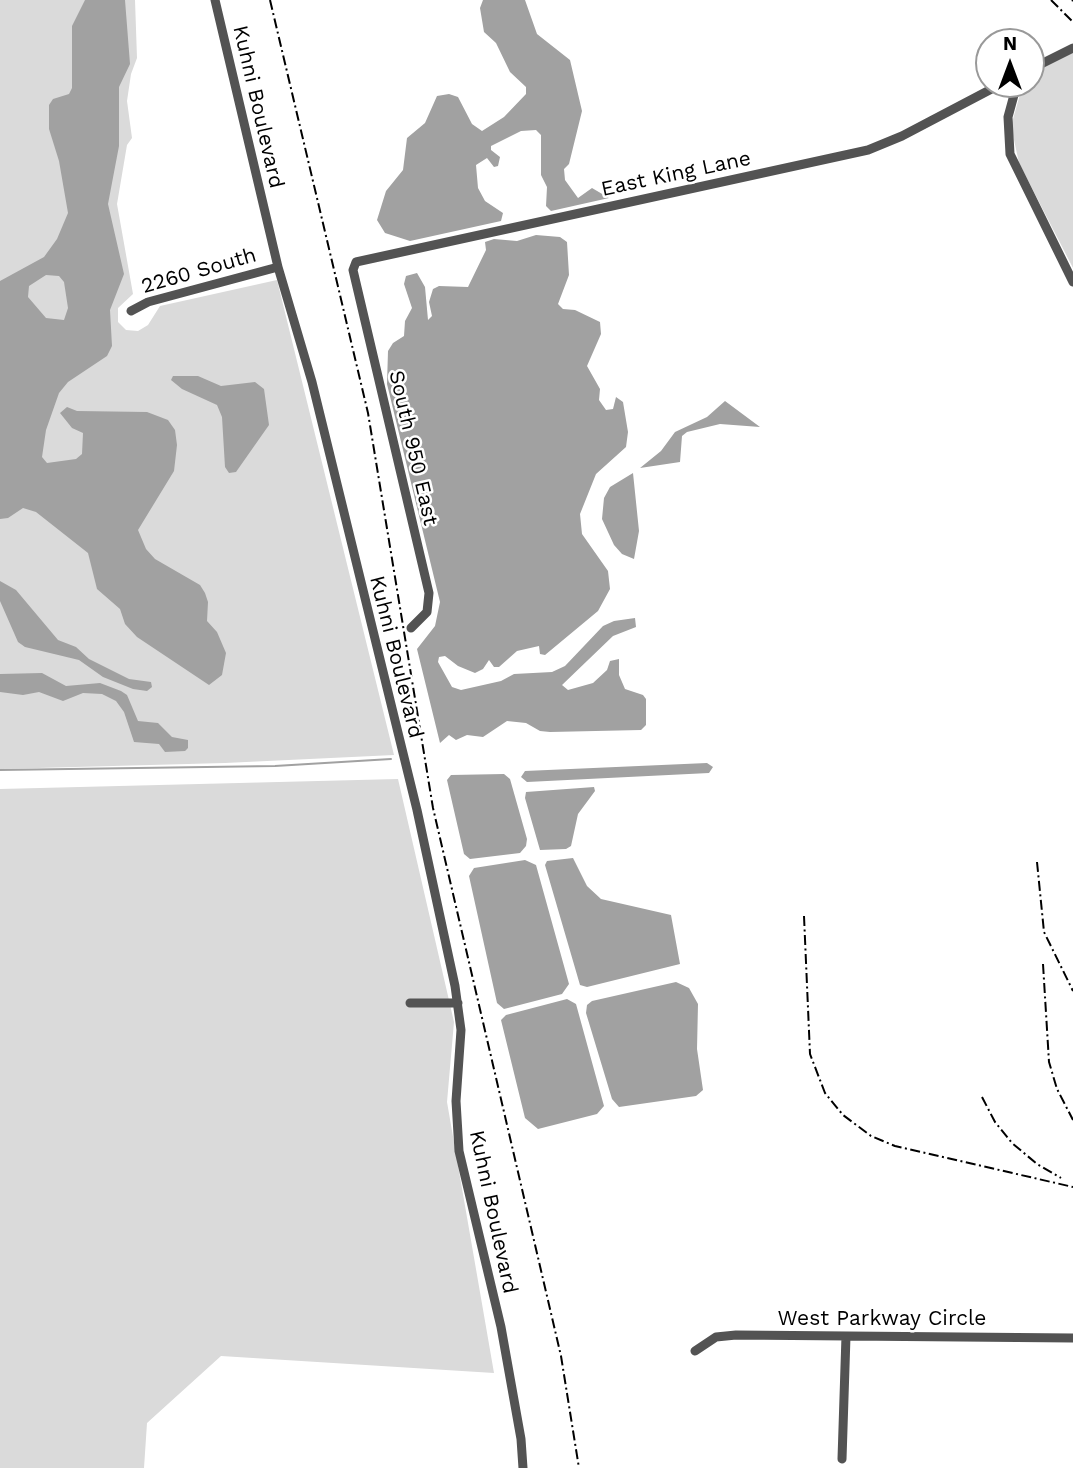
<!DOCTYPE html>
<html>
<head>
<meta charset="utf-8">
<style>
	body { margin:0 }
	#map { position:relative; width:1073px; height:1468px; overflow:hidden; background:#fff; font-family:"Work Sans",sans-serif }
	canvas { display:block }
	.north { position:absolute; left:975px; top:28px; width:70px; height:70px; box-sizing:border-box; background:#fff; border:2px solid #999; border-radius:50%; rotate:0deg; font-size:19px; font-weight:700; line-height:28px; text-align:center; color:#000 }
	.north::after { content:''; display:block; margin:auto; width:24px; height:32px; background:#000; clip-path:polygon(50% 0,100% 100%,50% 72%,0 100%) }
</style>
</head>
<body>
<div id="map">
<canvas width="1073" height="1468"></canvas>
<div class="north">N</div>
</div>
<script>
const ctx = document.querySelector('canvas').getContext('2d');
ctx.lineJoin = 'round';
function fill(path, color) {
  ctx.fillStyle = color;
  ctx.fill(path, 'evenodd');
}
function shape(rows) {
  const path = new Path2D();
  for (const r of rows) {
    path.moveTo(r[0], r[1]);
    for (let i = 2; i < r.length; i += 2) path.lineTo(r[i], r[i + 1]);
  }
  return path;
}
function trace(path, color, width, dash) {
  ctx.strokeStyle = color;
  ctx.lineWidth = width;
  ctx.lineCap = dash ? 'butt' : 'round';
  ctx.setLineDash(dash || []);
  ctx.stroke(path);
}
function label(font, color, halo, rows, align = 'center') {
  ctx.font = font + ' "Work Sans",sans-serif';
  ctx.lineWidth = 5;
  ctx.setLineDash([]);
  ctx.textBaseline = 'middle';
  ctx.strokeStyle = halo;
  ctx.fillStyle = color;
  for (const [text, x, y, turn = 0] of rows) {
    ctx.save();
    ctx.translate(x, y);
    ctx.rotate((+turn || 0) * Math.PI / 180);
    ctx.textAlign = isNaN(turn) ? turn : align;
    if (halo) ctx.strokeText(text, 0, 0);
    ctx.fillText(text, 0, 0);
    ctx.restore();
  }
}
fill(shape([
	[0,0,135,0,137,58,131,74,127,101,132,138,127,145,117,204,133,294,118,308,118,322,126,330,138,331,148,325,160,306,277,280,394,755,225,763,0,769],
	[1073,51,1073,268,1019,163,1011,126,1023,84,1031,84,1031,74],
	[398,779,454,1022,447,1102,494,1373,221,1356,147,1423,144,1468,0,1468,0,789]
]), '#dadada');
fill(shape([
	[85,0,125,0,130,64,119,87,119,146,108,204,124,274,110,310,112,346,107,356,68,382,59,393,46,430,42,457,47,463,76,459,82,454,83,433,72,428,60,413,67,407,77,411,147,412,168,420,175,430,177,445,174,471,138,530,146,549,155,559,200,585,205,593,208,602,207,621,217,632,226,653,222,675,209,685,137,637,125,624,120,609,97,589,88,553,36,512,23,508,8,518,0,519,0,281,44,257,57,239,68,213,59,161,49,129,49,105,53,99,69,94,72,88,72,26],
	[46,275,59,276,64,282,68,308,64,320,46,318,28,297,29,286],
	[483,0,525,0,537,34,570,60,582,111,569,164,564,169,565,180,578,198,592,188,609,198,551,211,546,206,547,187,541,175,541,135,536,130,521,131,491,146,491,150,500,157,498,166,494,167,487,158,476,165,478,188,485,201,503,213,501,221,410,241,385,233,377,220,386,191,403,170,407,138,425,123,437,96,449,94,458,97,472,124,482,131,504,117,526,94,526,87,510,72,496,43,484,32,480,8],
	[536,235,560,237,567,242,569,275,558,304,563,309,575,310,600,322,601,334,587,366,600,389,599,400,606,410,613,409,616,397,623,402,628,432,626,447,596,474,580,514,582,534,608,571,610,589,598,611,545,655,540,654,539,646,517,651,499,667,494,667,489,660,483,669,475,673,458,666,445,656,439,657,438,662,452,687,461,690,501,681,514,674,552,672,565,666,603,626,614,621,635,618,636,627,613,636,562,685,568,690,593,683,607,670,610,661,619,659,619,675,625,689,643,695,646,699,646,725,641,730,550,732,540,731,526,723,507,721,483,737,467,735,456,740,449,735,440,743,417,649,435,626,440,602,387,384,388,351,393,343,404,336,405,321,412,308,404,284,406,276,417,273,425,287,428,320,432,316,429,302,433,289,439,286,468,287,486,250,485,242,494,239,517,241],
	[173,376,198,376,221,386,255,382,264,389,269,425,236,472,229,473,225,467,222,417,217,405,182,389,171,380],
	[725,401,760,427,720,424,687,432,682,436,680,462,640,468,661,451,675,432,707,417],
	[633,473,639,531,634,559,622,554,614,545,602,519,604,498,610,487],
	[0,581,16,590,58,640,76,647,89,659,129,679,151,682,152,687,147,691,133,689,103,677,79,660,25,647,18,642,0,601],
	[42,673,66,686,100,683,121,691,127,695,138,721,158,723,172,737,188,740,188,748,185,751,165,752,159,744,134,742,124,712,116,701,102,694,83,693,63,701,39,692,23,695,0,692,0,674],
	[707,763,713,767,709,773,527,782,521,777,525,771],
	[504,774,510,779,527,839,526,846,520,853,470,859,464,854,447,780,451,775],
	[594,787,595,791,578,814,571,846,566,849,540,850,525,798,526,792],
	[573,858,587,886,601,899,671,915,680,964,587,987,580,985,545,865,547,861],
	[525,860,536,865,569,984,562,994,504,1009,497,1003,469,876,474,868],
	[676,982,689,988,698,1004,697,1049,703,1090,696,1096,619,1107,612,1099,586,1013,587,1005,592,1001],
	[567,999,576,1004,604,1106,597,1114,538,1129,525,1118,501,1020,506,1015]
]), '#a1a1a1');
trace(shape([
	[0,770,275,766,391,759]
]), '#a1a1a1', 2);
trace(shape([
	[215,0,278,267,312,382,417,810,455,986,461,1030,456,1101,459,1151,501,1327,521,1439,523,1468],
	[1031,69,1073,48],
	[1017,84,1008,117,1010,154,1073,282],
	[131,311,148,302,278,267],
	[411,628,427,612,429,593,353,270,356,262,868,150,902,136,1001,84],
	[410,1003,458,1003],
	[695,1351,716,1337,736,1335,1073,1338],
	[842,1459,846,1336]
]), '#535353', 9);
trace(shape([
	[270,0,368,413,433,808,561,1356,579,1468],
	[1051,0,1073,22],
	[1072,0,1073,1],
	[1037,862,1044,932,1073,991],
	[804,916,810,1054,825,1093,843,1115,871,1136,895,1146,1073,1187],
	[1043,964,1049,1062,1057,1089,1073,1120],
	[982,1097,995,1122,1012,1143,1037,1164,1061,1178]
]), '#000', 2, [10, 3.5, 2, 3.5]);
label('21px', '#000', '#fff', [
	["Kuhni Boulevard",258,107,77],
	["East King Lane",676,174,-12],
	["2260 South",199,271,-16],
	["South 950 East",413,448,77],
	["Kuhni Boulevard",396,657,76],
	["Kuhni Boulevard",493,1212,78],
	["West Parkway Circle",882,1319]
]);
</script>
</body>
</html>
